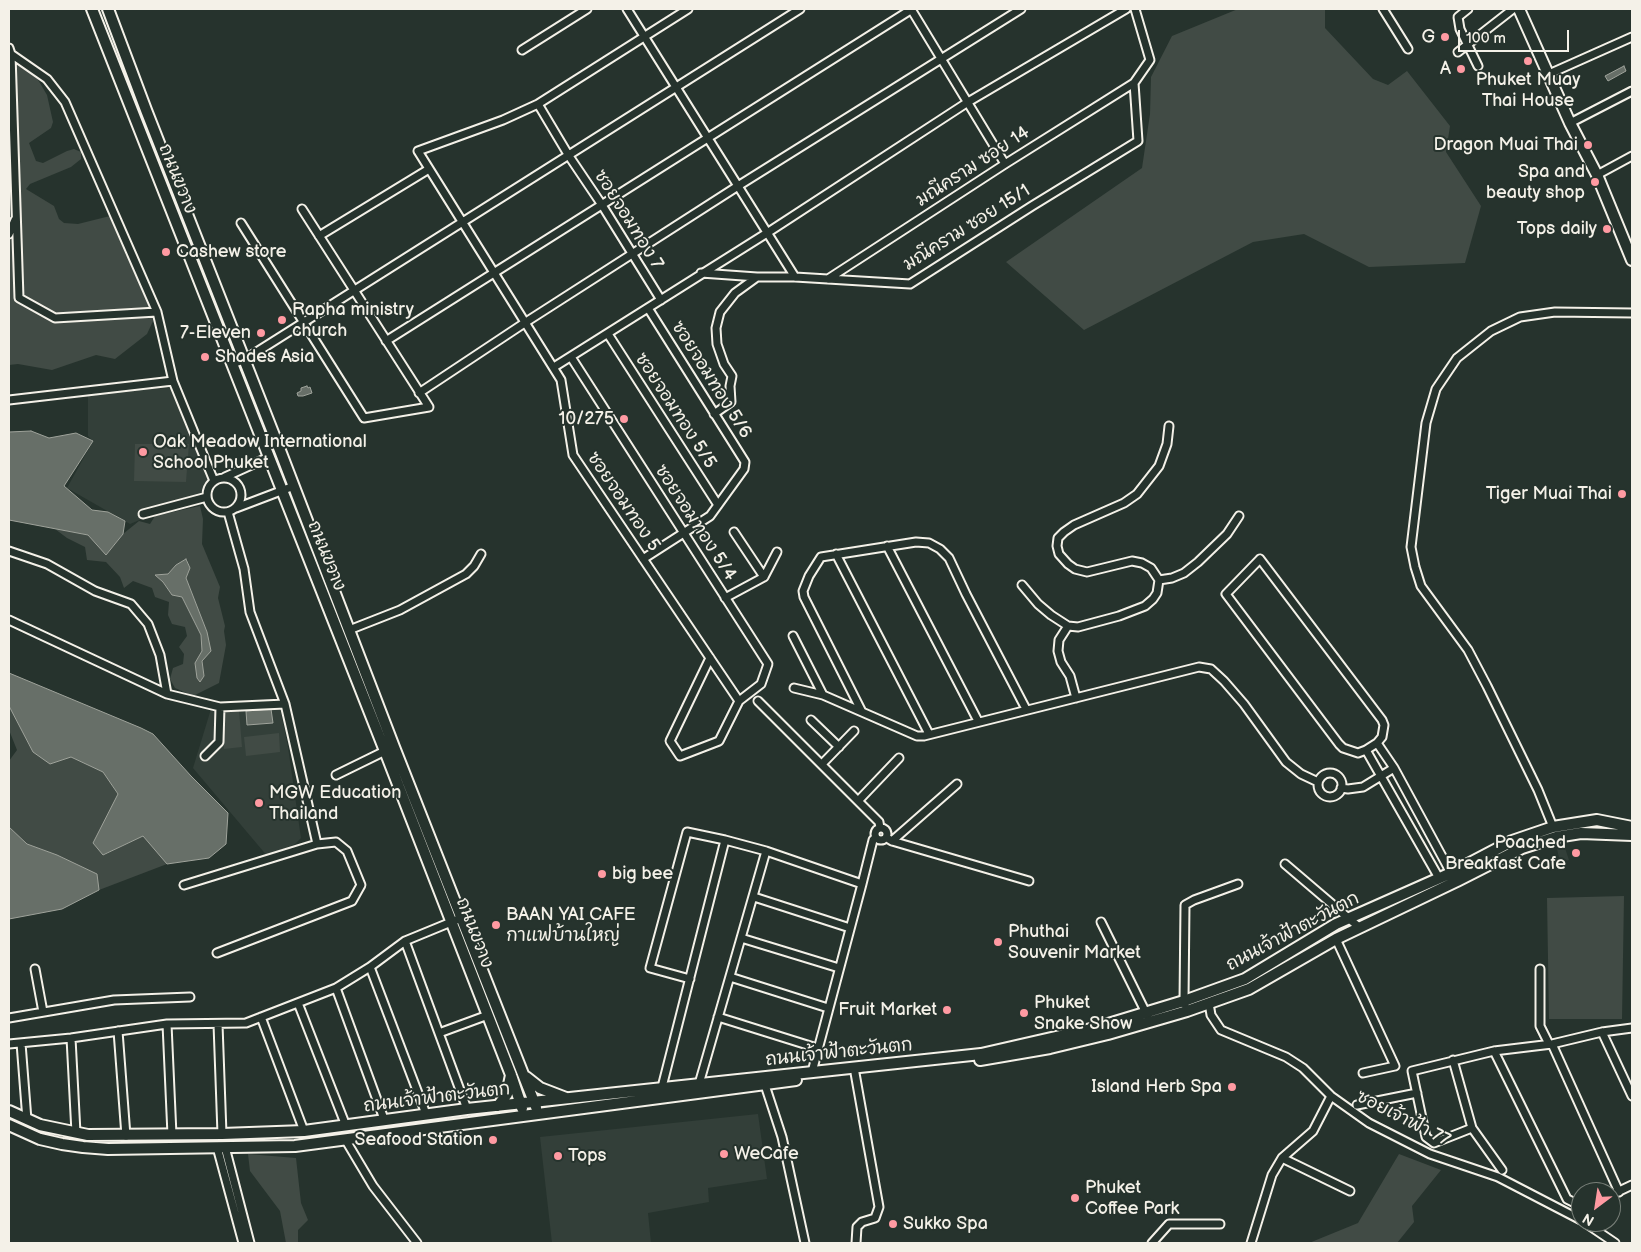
<!DOCTYPE html>
<html>
<head>
<meta charset="utf-8">
<style>
	body { margin:0 }
	#map { position:relative; width:1641px; height:1252px; overflow:hidden; background:#26332d; font-family:"Balsamiq Sans",sans-serif }
	canvas { display:block }
	.frame { position:absolute; inset:0; border:10px solid #f4f1e8; pointer-events:none }
	.north { position:absolute; left:1571px; top:1182px; width:50px; height:50px; box-sizing:border-box; background:#26332d; border:1px solid #787f78; border-radius:50%; rotate:211deg; font-size:14px; font-weight:700; line-height:20px; text-align:center; color:#f4f1e8 }
	.north::after { content:''; display:block; margin:auto; width:18px; height:22px; background:#ff9aa2; clip-path:polygon(50% 0,100% 100%,50% 72%,0 100%) }
	.scale { position:absolute; left:1458px; top:30px; width:111px; height:22px; box-sizing:border-box; border:2px solid #f4f1e8; border-top:0; padding-left:6px; font-size:15px; line-height:18px; white-space:nowrap; color:#f4f1e8; -webkit-text-stroke:4px #26332d; paint-order:stroke }
</style>
</head>
<body>
<div id="map">
<canvas width="1641" height="1252"></canvas>
<div class="frame"></div>
<div class="north">N</div>
<div class="scale">100 m</div>
</div>
<script>
const ctx = document.querySelector('canvas').getContext('2d');
ctx.lineJoin = 'round';
function fill(path, color) {
  ctx.fillStyle = color;
  ctx.fill(path, 'evenodd');
}
function shape(rows) {
  const path = new Path2D();
  for (const r of rows) {
    if (r.length === 3) {
      path.moveTo(r[0] + r[2], r[1]);
      path.arc(r[0], r[1], r[2], 0, 2 * Math.PI);
      continue;
    }
    path.moveTo(r[0], r[1]);
    for (let i = 2; i < r.length; i += 2) path.lineTo(r[i], r[i + 1]);
  }
  return path;
}
function trace(path, color, width, dash) {
  ctx.strokeStyle = color;
  ctx.lineWidth = width;
  ctx.lineCap = dash ? 'butt' : 'round';
  ctx.setLineDash(dash || []);
  ctx.stroke(path);
}
function label(font, color, halo, rows, align = 'center') {
  ctx.font = font + ' "Balsamiq Sans","Playpen Sans Thai",sans-serif';
  ctx.lineWidth = 4;
  ctx.setLineDash([]);
  ctx.textBaseline = 'middle';
  ctx.strokeStyle = halo;
  ctx.fillStyle = color;
  for (const [text, x, y, turn = 0] of rows) {
    ctx.save();
    ctx.translate(x, y);
    ctx.rotate((+turn || 0) * Math.PI / 180);
    ctx.textAlign = isNaN(turn) ? turn : align;
    if (halo) ctx.strokeText(text, 0, 0);
    ctx.fillText(text, 0, 0);
    ctx.restore();
  }
}
fill(shape([
	[169,388,175,391,210,481,205,487,201,503,149,516,130,524,67,488,93,441,88,436,88,392],
	[264,706,280,708,288,747,301,838,295,844,268,857,193,768,211,709],
	[1565,848,1569,860,1560,862,1557,849],
	[758,1114,767,1179,708,1188,709,1202,648,1213,651,1243,552,1243,540,1137]
]), '#333f39');
fill(shape([
	[1238,9,1325,9,1325,28,1373,79,1388,85,1407,71,1450,126,1446,152,1481,206,1465,263,1369,267,1304,234,1253,242,1084,330,1006,262,1142,168,1150,114,1151,77,1172,36],
	[9,55,37,78,47,95,53,122,51,128,29,143,36,161,43,163,67,151,74,149,81,152,81,159,71,167,30,184,26,189,54,206,59,219,64,223,78,224,110,216,118,225,122,227,129,238,145,281,153,321,147,334,115,359,96,355,52,370,18,364,9,365],
	[135,444,189,444,186,482,134,481],
	[200,506,203,519,202,544,220,587,218,598,225,626,224,631,226,645,219,683,193,696,175,688,170,679,173,668,183,664,184,654,179,647,187,636,185,627,172,624,168,615,169,602,155,597,152,588,133,581,124,588,120,577,106,562,87,560,85,547,67,538,55,529,88,535,106,555,123,534,139,521,150,524,155,516],
	[187,559,190,568,186,578,207,632,202,661,204,676,200,682,197,678,195,663,202,651,201,635,182,597,172,595,163,582,156,576,168,574,176,565],
	[9,706,33,752,71,757,103,772,118,795,93,843,104,855,143,836,167,864,99,890,97,874,57,855,27,844,9,827,9,761,17,750,9,730],
	[239,710,242,747,224,749,221,711],
	[279,733,280,752,246,756,244,737],
	[1624,896,1622,1019,1549,1019,1547,898],
	[248,1154,296,1158,301,1203,308,1220,298,1230,298,1243,286,1243,280,1211,250,1171],
	[1399,1154,1441,1170,1412,1206,1414,1222,1397,1243,1309,1243,1358,1223]
]), '#414b45');
const water = shape([
	[1624,66,1626,71,1608,81,1605,76,1624,66],
	[307,386,308,388,310,387,312,393,303,396,298,396,297,393,301,391,301,388,307,386],
	[31,431,49,438,76,433,93,441,64,486,92,510,108,512,125,521,123,534,106,555,88,535,9,520,9,432,31,431],
	[186,559,190,568,186,578,207,632,211,651,202,661,204,676,200,682,197,678,195,663,202,651,201,635,182,597,172,595,163,582,155,575,168,574,176,565,186,559],
	[9,673,141,728,153,734,191,776,228,813,226,844,209,858,167,864,143,836,103,855,93,843,118,794,103,772,71,757,50,764,33,752,9,706,9,673],
	[271,709,273,723,247,725,246,711,271,709],
	[9,827,27,844,57,855,97,874,99,890,62,909,9,919,9,827]
]);
fill(water, '#676f68');
trace(water, '#9fa39b', 1);
const street = shape([
	[627,9,795,277],
	[688,9,538,104,503,120,418,151,561,380,573,455,739,701],
	[911,9,1005,164],
	[1383,9,1408,49],
	[1468,9,1458,17,1460,29,1478,66],
	[9,48,11,54,19,298,55,318,157,312],
	[522,50,587,9],
	[1458,52,1513,9],
	[11,54,47,79,65,102,157,312,173,381,214,481],
	[1549,74,1632,37],
	[538,104,569,156,602,205,661,300],
	[1570,123,1632,91],
	[1597,175,1632,156],
	[241,223,364,418,429,407,302,209],
	[9,234,15,220],
	[319,236,429,169],
	[701,273,757,277],
	[828,279,1005,164,1134,83],
	[608,334,718,505],
	[386,341,912,9],
	[571,357,768,664,761,684,739,701],
	[232,364,244,360,800,9],
	[554,367,767,233,968,102,1126,9],
	[419,393,526,322,738,186,1021,9],
	[9,400,173,381],
	[714,414,731,402,730,386,732,376,724,364,717,344,716,328,720,312,735,293,757,277,795,277,910,284,1032,206,1138,141,1134,83,1150,60,1135,9],
	[225,477,269,457],
	[224,495,17],
	[236,508,294,486],
	[228,512,244,569,250,612,285,704,317,844],
	[143,514,207,497],
	[734,532,764,577],
	[887,546,978,721],
	[9,551,47,564,95,591,131,604,148,624,160,655,167,694],
	[836,554,929,734],
	[643,559,710,516,744,469,745,462,648,308],
	[1260,559,1382,720,1384,725,1382,737,1377,743,1366,750,1358,753,1343,748,1339,744,1226,594,1260,559],
	[1159,580,1172,578,1184,573,1198,562,1227,534,1239,516],
	[1022,585,1038,604,1051,615,1068,626,1078,627,1119,616,1145,606,1153,599,1157,593,1159,580,1151,568,1142,563,1132,561,1087,572,1075,569,1068,564,1059,554,1057,546,1058,538,1064,532,1074,525,1124,503,1137,494,1159,466,1167,444,1169,426],
	[725,598,764,577,777,552],
	[9,620,167,694,220,707,285,704],
	[1068,626,1059,640,1058,651,1061,662,1070,676,1076,698],
	[349,630,400,610,466,574,474,566,481,554],
	[793,636,823,695],
	[710,658,670,741,680,756,719,741,739,701],
	[794,688,823,695,917,736,924,736,1199,667,1211,669,1224,681,1244,704,1286,762,1301,774,1318,782],
	[758,701,879,822,880,828],
	[862,712,804,597,803,591,809,576,821,557,916,542,929,543,940,549,949,558,966,594,1026,709],
	[811,720,839,747],
	[1377,743,1394,768,1451,873],
	[1366,750,1439,878],
	[205,756,219,742,220,707],
	[822,764,854,731],
	[1330,785,12],
	[336,775,385,751],
	[1341,788,1348,789,1363,787,1394,768],
	[858,801,899,758],
	[1553,827,1538,790,1487,686,1468,650,1421,586,1415,567,1411,547,1426,423,1436,389,1457,358,1491,331,1520,317,1555,312,1632,313],
	[881,834,6],
	[887,838,892,841,1029,881],
	[892,841,957,784],
	[1285,864,1360,928],
	[184,885,317,844,336,842,347,851,361,885,352,901,217,953],
	[754,897,850,928],
	[1101,922,1148,1017],
	[741,938,839,968],
	[1336,939,1395,1066,1363,1073],
	[405,941,467,1109],
	[370,967,426,1114],
	[35,969,43,1012],
	[1540,969,1540,1026,1549,1044],
	[730,977,828,1008],
	[690,979,650,968,687,832,725,840,766,851,862,884],
	[336,988,384,1119],
	[298,1003,346,1126],
	[1209,1003,1211,1015,1221,1030,1286,1057,1303,1068,1331,1096,1369,1123,1430,1154,1498,1177,1581,1220],
	[1185,1005,1184,1001,1185,905,1194,900,1238,884],
	[261,1017,304,1131],
	[718,1017,817,1048],
	[9,1018,114,1000,190,997],
	[167,1024,172,1135],
	[218,1024,222,1134],
	[118,1031,126,1136],
	[1602,1032,1632,1096],
	[439,1033,488,1015],
	[71,1038,76,1133],
	[21,1043,27,1120],
	[9,1044,71,1038,167,1024,246,1023,336,988,370,967,405,941,461,918],
	[1552,1044,1619,1192],
	[1494,1051,1567,1199,1581,1206],
	[1453,1060,1472,1128,1502,1170],
	[812,1072,862,884,873,840,875,838],
	[855,1073,879,1207,875,1218,862,1222,857,1227,856,1243],
	[699,1084,766,851],
	[765,1085,782,1137,805,1243],
	[661,1091,725,840],
	[1357,1105,1417,1093],
	[1472,1128,1434,1143,1426,1137,1412,1071,1494,1051,1552,1044,1602,1032,1632,1028],
	[345,1139,373,1186,417,1243],
	[217,1147,243,1243],
	[225,1147,250,1243],
	[1282,1158,1350,1191],
	[1611,1195,1632,1185],
	[1584,1222,1615,1243],
	[1152,1243,1169,1224,1220,1224],
	[1251,1243,1272,1175,1282,1158,1313,1131,1331,1096]
]);
const secondary = shape([
	[92,9,385,751,511,1075,522,1108],
	[108,9,146,110,281,453,394,747,536,1107],
	[1519,9,1570,123,1597,175,1632,260],
	[980,1060,1050,1048,1108,1034,1187,1011,1249,989,1336,939,1457,881,1522,848,1556,837,1581,833,1632,835],
	[526,1077,540,1088,566,1098],
	[498,1106,507,1094,511,1075],
	[9,1111,40,1125,88,1135,222,1134,304,1131,467,1109,981,1054,1095,1028,1184,1001,1245,979,1336,924,1451,873,1512,841,1553,827,1597,820,1632,827],
	[9,1125,40,1139,62,1144,83,1147,108,1149,295,1146,796,1080]
]);
trace(street, '#f4f1e8', 11);
trace(secondary, '#f4f1e8', 14);
trace(street, '#26332d', 7);
trace(secondary, '#26332d', 10);
for (const [x, y, r, color] of [
	[1445,37,5,"#ff9aa2"],
	[1528,61,5,"#ff9aa2"],
	[1461,69,5,"#ff9aa2"],
	[1588,145,5,"#ff9aa2"],
	[1595,182,5,"#ff9aa2"],
	[1607,229,5,"#ff9aa2"],
	[166,252,5,"#ff9aa2"],
	[282,320,5,"#ff9aa2"],
	[261,333,5,"#ff9aa2"],
	[205,357,5,"#ff9aa2"],
	[624,419,5,"#ff9aa2"],
	[143,452,5,"#ff9aa2"],
	[1622,494,5,"#ff9aa2"],
	[259,803,5,"#ff9aa2"],
	[1576,853,5,"#ff9aa2"],
	[602,874,5,"#ff9aa2"],
	[496,925,5,"#ff9aa2"],
	[998,942,5,"#ff9aa2"],
	[947,1010,5,"#ff9aa2"],
	[1024,1013,5,"#ff9aa2"],
	[1232,1087,5,"#ff9aa2"],
	[493,1140,5,"#ff9aa2"],
	[724,1154,5,"#ff9aa2"],
	[558,1156,5,"#ff9aa2"],
	[1075,1198,5,"#ff9aa2"],
	[893,1224,5,"#ff9aa2"]
]) {
  const dot = new Path2D();
  dot.arc(x, y, r, 0, 2 * Math.PI);
  ctx.fillStyle = color;
  ctx.fill(dot);
  trace(dot, '#26332d', 2);
}
label('18px', '#f4f1e8', '#26332d', [
	["G",1435,37,"right"],
	["A",1451,69,"right"],
	["Phuket Muay",1528,80,"center"],
	["Thai House",1528,101,"center"],
	["Dragon Muai Thai",1578,145,"right"],
	["Spa and",1585,172,"right"],
	["beauty shop",1585,193,"right"],
	["Tops daily",1597,229,"right"],
	["Cashew store",176,252],
	["Rapha ministry",292,310],
	["church",292,331],
	["7-Eleven",251,333,"right"],
	["Shades Asia",215,357],
	["10/275",614,419,"right"],
	["Oak Meadow International",153,442],
	["School Phuket",153,463],
	["Tiger Muai Thai",1612,494,"right"],
	["MGW Education",269,793],
	["Thailand",269,814],
	["Poached",1566,843,"right"],
	["Breakfast Cafe",1566,864,"right"],
	["big bee",612,874],
	["BAAN YAI CAFE",506,915],
	["กาแฟบ้านใหญ่",506,936],
	["Phuthai",1008,932],
	["Souvenir Market",1008,953],
	["Phuket",1034,1003],
	["Snake Show",1034,1024],
	["Fruit Market",937,1010,"right"],
	["Island Herb Spa",1222,1087,"right"],
	["Seafood Station",483,1140,"right"],
	["WeCafe",734,1154],
	["Tops",568,1156],
	["Phuket",1085,1188],
	["Coffee Park",1085,1209],
	["Sukko Spa",903,1224]
], 'left');
label('18px', '#f4f1e8', '#26332d', [
	["มณีคราม ซอย 14",973,167,-33],
	["ถนนขวาง",177,179,68],
	["ซอยจอมทอง 7",628,220,58],
	["มณีคราม ซอย 15/1",967,228,-32],
	["ซอยจอมทอง 5/6",711,380,58],
	["ซอยจอมทอง 5/5",675,411,57],
	["ซอยจอมทอง 5",623,502,56],
	["ซอยจอมทอง 5/4",695,523,57],
	["ถนนขวาง",326,556,68],
	["ถนนเจ้าฟ้าตะวันตก",1293,932,-28],
	["ถนนขวาง",474,933,69],
	["ถนนเจ้าฟ้าตะวันตก",839,1053,-6],
	["ถนนเจ้าฟ้าตะวันตก",437,1098,-7],
	["ซอยเจ้าฟ้า 77",1403,1119,27]
]);
</script>
</body>
</html>
